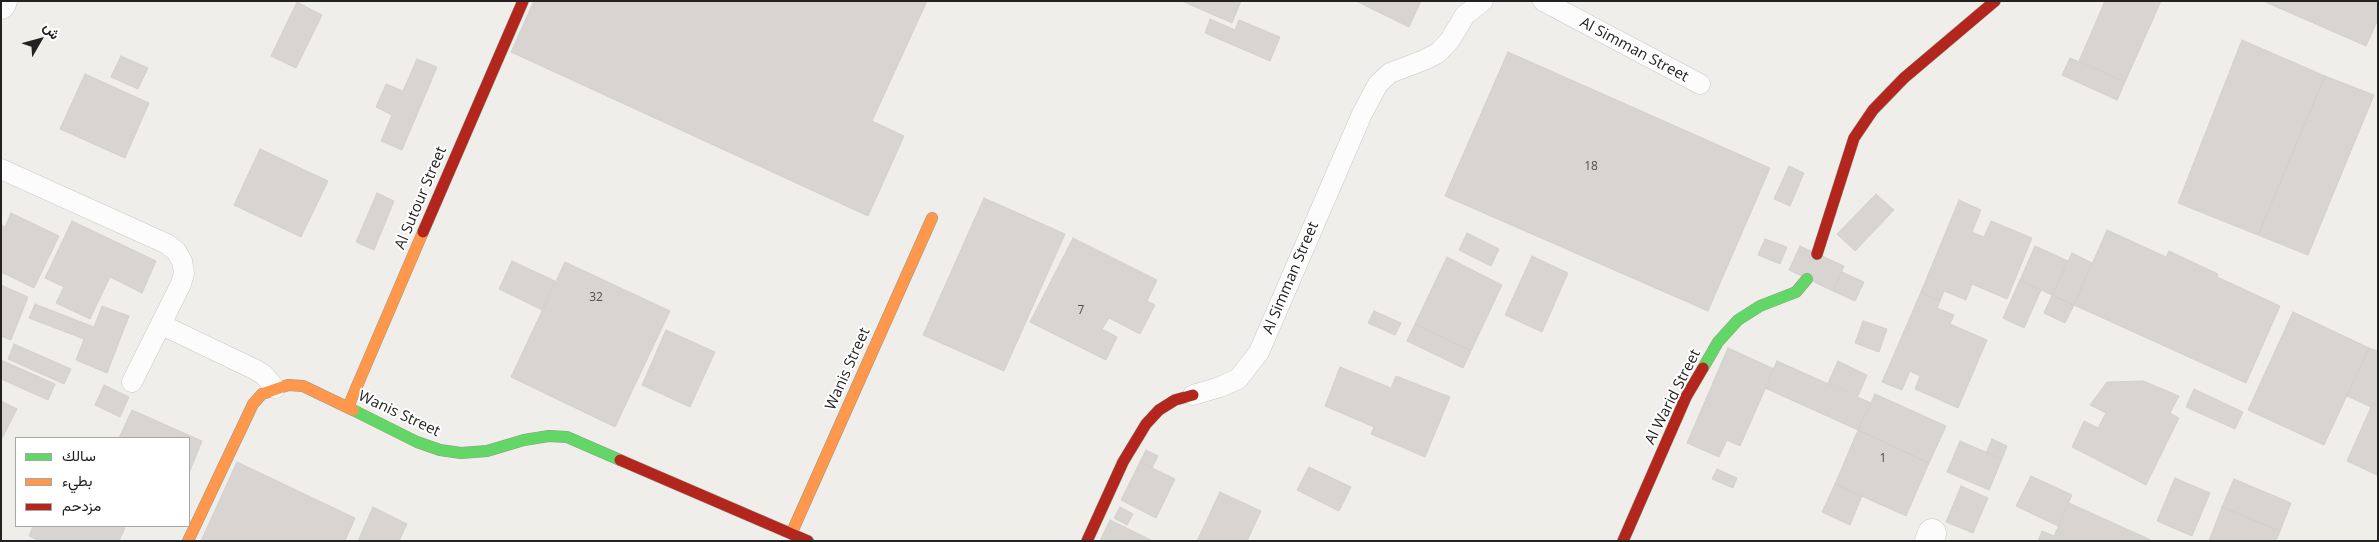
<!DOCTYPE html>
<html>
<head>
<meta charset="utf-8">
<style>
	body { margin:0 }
	#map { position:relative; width:2379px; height:542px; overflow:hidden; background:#f0eeeb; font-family:"Open Sans",Vazirmatn,sans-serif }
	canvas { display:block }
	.frame { position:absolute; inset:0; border:2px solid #222; pointer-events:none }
	.legend { position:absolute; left:15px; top:437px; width:175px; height:90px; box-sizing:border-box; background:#fff; border:1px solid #a7a7a7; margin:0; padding:6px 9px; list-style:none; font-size:15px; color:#222 }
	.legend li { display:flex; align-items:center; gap:10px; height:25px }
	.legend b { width:25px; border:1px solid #a7a7a7 }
	.north { position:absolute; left:15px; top:15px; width:50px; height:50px; -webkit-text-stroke:4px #fff; paint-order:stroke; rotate:52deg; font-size:14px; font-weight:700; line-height:20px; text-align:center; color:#222 }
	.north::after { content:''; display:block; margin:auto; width:18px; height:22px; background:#222; clip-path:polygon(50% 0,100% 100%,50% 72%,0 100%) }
</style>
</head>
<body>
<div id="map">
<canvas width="2379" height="542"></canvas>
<div class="frame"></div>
<ul class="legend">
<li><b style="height:6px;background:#63d668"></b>سالك</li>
<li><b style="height:6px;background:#ff974d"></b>بطيء</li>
<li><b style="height:6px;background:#b3261e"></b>مزدحم</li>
</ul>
<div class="north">ش</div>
</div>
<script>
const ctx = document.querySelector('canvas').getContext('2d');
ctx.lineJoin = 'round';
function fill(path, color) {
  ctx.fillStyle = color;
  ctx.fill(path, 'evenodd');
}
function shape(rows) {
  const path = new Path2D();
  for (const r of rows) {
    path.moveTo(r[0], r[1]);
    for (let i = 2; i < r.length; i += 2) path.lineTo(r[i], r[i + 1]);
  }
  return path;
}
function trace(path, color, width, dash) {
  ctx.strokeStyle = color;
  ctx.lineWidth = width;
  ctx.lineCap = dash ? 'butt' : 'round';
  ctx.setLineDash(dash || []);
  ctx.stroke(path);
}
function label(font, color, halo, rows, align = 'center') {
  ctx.font = font + ' "Open Sans",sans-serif';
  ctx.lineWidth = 4;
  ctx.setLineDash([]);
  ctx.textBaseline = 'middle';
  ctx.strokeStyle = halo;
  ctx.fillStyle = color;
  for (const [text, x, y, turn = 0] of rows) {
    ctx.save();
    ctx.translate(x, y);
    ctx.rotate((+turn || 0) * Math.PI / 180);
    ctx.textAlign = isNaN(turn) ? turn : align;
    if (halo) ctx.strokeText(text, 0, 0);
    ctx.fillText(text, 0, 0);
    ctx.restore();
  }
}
const building = shape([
	[534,1,927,1,872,121,904,136,868,216,511,52,534,1],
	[1182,1,1241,1,1232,23,1182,1],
	[1356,1,1421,1,1409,27,1356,1],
	[2105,1,2161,1,2125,82,2079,61,2105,1],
	[2263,1,2378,1,2378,19,2366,46,2263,1],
	[297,2,322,15,296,68,271,56,297,2],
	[1210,19,1235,30,1239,20,1280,37,1270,61,1205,33,1210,19],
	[2242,40,2325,76,2258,235,2178,203,2242,40],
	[1508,52,1770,168,1708,311,1445,196,1508,52],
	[121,56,148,68,138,89,111,77,121,56],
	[2070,58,2125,82,2117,100,2062,75,2070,58],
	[417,59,437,67,402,150,381,141,392,115,376,107,386,84,403,91,417,59],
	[85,74,149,103,125,158,60,129,85,74],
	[2325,76,2374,95,2308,255,2258,235,2325,76],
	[260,149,328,181,301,237,234,205,260,149],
	[1789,166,1804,173,1790,206,1774,199,1789,166],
	[377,193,394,201,374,250,356,242,377,193],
	[1876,194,1894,210,1855,251,1837,234,1876,194],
	[984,198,1065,234,1004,371,923,335,984,198],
	[1959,200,1981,210,1972,232,1984,237,1991,221,2032,238,2007,299,1972,284,1966,300,1944,291,1940,301,1921,292,1959,200],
	[11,213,59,236,34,288,1,272,1,225,5,227,11,213],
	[72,221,156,261,142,293,110,277,90,319,56,303,64,287,45,278,72,221],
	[2107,230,2166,257,2169,251,2218,274,2217,277,2280,306,2246,383,2074,305,2107,230],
	[1467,233,1499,249,1491,266,1459,250,1467,233],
	[1073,238,1157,280,1147,301,1155,305,1140,334,1109,318,1102,329,1117,337,1106,360,1030,322,1073,238],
	[1765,239,1787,247,1780,264,1758,255,1765,239],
	[1800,246,1844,266,1833,291,1789,270,1800,246],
	[2035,246,2068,261,2052,295,2020,280,2035,246],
	[2072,253,2092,263,2074,305,2052,295,2072,253],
	[1532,256,1568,273,1542,332,1505,315,1532,256],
	[1447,257,1502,285,1471,351,1415,324,1447,257],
	[512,261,555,281,542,310,499,289,512,261],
	[565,262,670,311,615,427,511,377,565,262],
	[1842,272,1864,282,1855,301,1833,291,1842,272],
	[2020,280,2041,290,2024,328,2003,318,2020,280],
	[1,285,28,297,11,340,1,336,1,285],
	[1921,292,1940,301,1937,308,1954,315,1950,324,1987,340,1958,408,1915,389,1920,376,1910,371,1902,390,1882,382,1921,292],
	[2052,295,2074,305,2065,323,2044,313,2052,295],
	[35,304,94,327,102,306,129,316,107,373,76,360,84,339,29,318,35,304],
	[1374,311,1401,323,1395,335,1368,323,1374,311],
	[2293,312,2369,348,2324,445,2248,410,2293,312],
	[1863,321,1887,329,1879,352,1855,343,1863,321],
	[1415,324,1471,351,1463,368,1407,341,1415,324],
	[666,330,715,352,690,407,642,385,666,330],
	[14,344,71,369,64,384,8,359,14,344],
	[1728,348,1774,369,1740,446,1727,440,1719,457,1687,443,1728,348],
	[2369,348,2378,351,2377,475,2347,461,2371,407,2347,396,2369,348],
	[1,360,55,384,48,400,1,379,1,360],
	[1777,361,1871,403,1858,430,1765,388,1777,361],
	[1838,361,1867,375,1858,396,1828,383,1838,361],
	[1340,367,1391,388,1396,376,1450,397,1425,457,1371,434,1374,427,1325,406,1340,367],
	[2143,381,2179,396,2170,413,2179,418,2146,485,2072,447,2084,421,2098,428,2106,413,2090,405,2107,382,2143,381],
	[104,385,129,397,120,417,95,405,104,385],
	[2194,389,2243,412,2235,429,2186,407,2194,389],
	[1875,394,1946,426,1929,463,1858,430,1875,394],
	[1,401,17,409,1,440,1,401],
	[132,410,202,441,189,473,189,438,119,438,132,410],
	[1858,430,1929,463,1906,516,1835,484,1858,430],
	[1992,439,2007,446,2002,459,1986,453,1992,439],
	[1960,441,2002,459,1989,490,1947,472,1960,441],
	[1146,450,1158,456,1152,468,1140,462,1146,450],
	[237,462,355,518,345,541,201,541,237,462],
	[1140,462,1175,479,1156,518,1121,500,1140,462],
	[1309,467,1351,487,1339,511,1297,490,1309,467],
	[1717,469,1737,478,1733,488,1712,479,1717,469],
	[2031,476,2072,495,2058,526,2016,506,2031,476],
	[2175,478,2210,493,2192,536,2157,521,2175,478],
	[2234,479,2291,503,2280,531,2222,507,2234,479],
	[1835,484,1862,496,1850,525,1822,512,1835,484],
	[1961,486,1988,498,1973,533,1946,522,1961,486],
	[1220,492,1261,511,1247,541,1197,541,1220,492],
	[2069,503,2151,540,2151,541,2038,541,2042,531,2054,536,2069,503],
	[373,507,407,524,399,541,358,541,373,507],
	[1120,507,1133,514,1127,525,1114,518,1120,507],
	[2222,507,2280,531,2276,541,2209,541,2222,507],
	[1110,520,1153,541,1100,541,1110,520],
	[33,526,121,526,125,528,119,541,39,541,29,536,33,526]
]);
fill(building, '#d7d4d2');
trace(building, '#d3d0cc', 1);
const lane = shape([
	[1543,1,1700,84],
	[1,169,167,244,176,251,182,261,184,273,181,284,132,382],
	[162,325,256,370,264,375,275,388],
	[1193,395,1220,387,1238,379,1259,352,1362,114,1378,84,1390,73,1424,60,1438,53,1450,40,1465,15,1483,1]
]);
const street = shape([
	[1,5,3,1],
	[1929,541,1932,533]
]);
const fast = shape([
	[1703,368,1718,342,1738,320,1760,306,1796,292,1807,279],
	[353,410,417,442,440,450,461,453,487,451,524,440,549,436,567,437,620,460]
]);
const slow = shape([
	[348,407,423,232],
	[792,532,932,218],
	[188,541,253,404,262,394,288,385,303,386,353,410]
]);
const jam = shape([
	[423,232,523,1],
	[1817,254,1854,138,1873,110,1904,78,1995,1],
	[620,460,808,541],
	[1087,541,1123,462,1146,424,1159,410,1175,400,1193,395],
	[1623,541,1686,397,1703,368]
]);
trace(lane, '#c9c8c7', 21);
trace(street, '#c9c8c7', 29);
trace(fast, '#999a82', 12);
trace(slow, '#999a82', 12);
trace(jam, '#999a82', 12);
trace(lane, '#fdfcfc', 20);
trace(street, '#fdfcfc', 28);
trace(fast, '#63d668', 11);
trace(slow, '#ff974d', 11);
trace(jam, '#b3261e', 11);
label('12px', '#4f4e4e', null, [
	["18",1591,167],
	["32",596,298],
	["7",1081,311],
	["1",1883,459]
]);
label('15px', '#222', '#fff', [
	["Al Simman Street",1634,50,28],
	["Al Sutour Street",421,198,-67],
	["Al Simman Street",1291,278,-67],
	["Wanis Street",848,369,-66],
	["Al Warid Street",1673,397,-63],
	["Wanis Street",399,414,25]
]);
</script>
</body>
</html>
